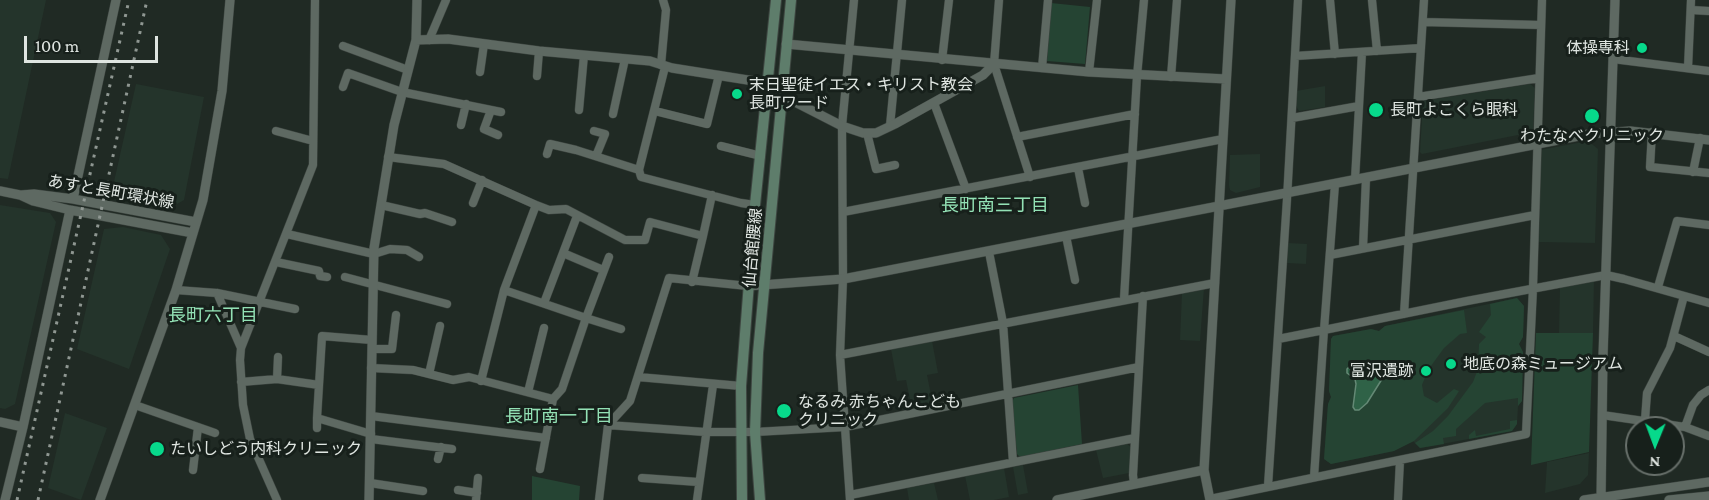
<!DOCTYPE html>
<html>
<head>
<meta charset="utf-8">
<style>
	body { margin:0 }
	#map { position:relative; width:1709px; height:500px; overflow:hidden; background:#202a24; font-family:"Crimson Pro",serif }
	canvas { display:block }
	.north { position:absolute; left:1625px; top:416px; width:60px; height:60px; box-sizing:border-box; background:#17201b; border:2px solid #676f6a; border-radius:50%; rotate:181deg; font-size:16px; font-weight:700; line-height:24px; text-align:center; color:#dfe5e1 }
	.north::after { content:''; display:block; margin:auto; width:21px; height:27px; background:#07d98b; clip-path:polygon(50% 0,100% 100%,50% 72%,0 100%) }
	.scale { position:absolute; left:24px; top:36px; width:134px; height:27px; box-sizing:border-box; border:3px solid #dfe5e1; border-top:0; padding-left:8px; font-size:18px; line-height:21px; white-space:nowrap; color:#dfe5e1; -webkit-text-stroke:4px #17201b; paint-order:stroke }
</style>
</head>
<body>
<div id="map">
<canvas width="1709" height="500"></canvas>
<div class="north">N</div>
<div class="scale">100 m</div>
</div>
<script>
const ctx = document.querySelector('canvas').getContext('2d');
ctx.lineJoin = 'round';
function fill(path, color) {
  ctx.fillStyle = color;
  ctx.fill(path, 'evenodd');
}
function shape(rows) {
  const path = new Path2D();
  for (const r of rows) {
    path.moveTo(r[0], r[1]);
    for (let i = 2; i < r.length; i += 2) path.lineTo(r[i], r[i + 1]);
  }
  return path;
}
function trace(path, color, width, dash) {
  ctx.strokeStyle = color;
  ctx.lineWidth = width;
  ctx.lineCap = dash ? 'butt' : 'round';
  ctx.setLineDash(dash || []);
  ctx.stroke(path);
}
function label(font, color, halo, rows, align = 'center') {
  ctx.font = font + ' "Crimson Pro","Noto Sans JP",serif';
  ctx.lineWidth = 6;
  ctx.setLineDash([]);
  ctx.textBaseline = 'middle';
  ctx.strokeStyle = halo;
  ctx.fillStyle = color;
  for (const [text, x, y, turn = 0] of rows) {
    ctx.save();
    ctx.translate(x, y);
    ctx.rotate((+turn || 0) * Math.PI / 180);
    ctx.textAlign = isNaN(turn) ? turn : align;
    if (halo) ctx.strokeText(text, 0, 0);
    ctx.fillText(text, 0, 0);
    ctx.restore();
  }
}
fill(shape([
	[0,0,46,0,8,179,0,178],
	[136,84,204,97,184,200,170,208,127,201,111,195],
	[1530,84,1535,88,1533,132,1422,154,1420,152,1423,101],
	[1325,86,1325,107,1299,111,1296,106,1296,91],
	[1588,141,1598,149,1595,243,1539,242,1540,150],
	[1260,154,1260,187,1236,193,1230,190,1229,185,1230,155],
	[0,205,50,213,56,222,15,404,5,409,0,408],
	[123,227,161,235,170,249,129,369,77,349,104,229],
	[1288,243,1307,244,1306,264,1287,263],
	[1594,280,1593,333,1559,333,1560,287],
	[1204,288,1200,341,1180,340,1182,292],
	[1517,298,1524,306,1523,337,1519,344,1523,352,1522,401,1518,406,1517,424,1512,431,1420,448,1413,441,1394,451,1331,464,1324,459,1328,404,1331,397,1329,391,1331,339,1333,336,1371,329,1379,331,1385,326],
	[932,341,938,373,927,375,933,405,912,409,906,380,897,381,891,349],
	[65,413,107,428,81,500,48,488],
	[1127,444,1131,447,1129,473,1103,478,1096,450],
	[1589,453,1588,475,1580,484,1545,493,1547,462],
	[1023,465,1028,493,1018,495,1013,467],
	[1004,468,1009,497,994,500,970,500,965,476],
	[934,483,938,500,909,500,907,488]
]), '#24342b');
fill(shape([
	[1051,3,1090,7,1085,64,1047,61],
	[1517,298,1524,306,1523,337,1519,344,1523,352,1522,401,1518,406,1518,398,1485,403,1456,429,1456,436,1443,438,1444,444,1420,448,1415,443,1433,431,1448,416,1473,382,1478,369,1479,344,1486,337,1479,332,1491,315,1490,304],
	[1464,310,1467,333,1460,334,1444,348,1428,370,1422,385,1424,396,1437,403,1454,389,1459,391,1448,408,1414,441,1394,451,1331,464,1324,459,1328,404,1331,397,1329,391,1331,339,1333,336,1371,329,1379,331,1385,326],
	[1373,371,1380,372,1382,379,1363,407,1356,410,1355,379],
	[1536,333,1593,333,1589,452,1531,465],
	[1078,385,1082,444,1020,457,1017,454,1012,402,1014,398],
	[1517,420,1517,424,1512,431,1469,439,1469,435,1475,430,1476,436,1510,429,1510,421],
	[532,476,580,486,579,500,532,500]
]), '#254433');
const water = shape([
	[1351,365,1380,372,1382,375,1382,379,1367,403,1359,410,1355,410,1353,407,1356,384,1355,379,1347,373,1347,369,1351,365]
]);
fill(water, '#2f6247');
trace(water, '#648975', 1.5);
const minor = shape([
	[999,0,994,64,1030,177],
	[1330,0,1335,54],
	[1372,0,1377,51],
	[1691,10,1709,11],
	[1423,22,1541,25],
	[429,40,446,0],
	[343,46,408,70],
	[1295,56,1421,48],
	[1613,59,1709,71],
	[942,60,949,0],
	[661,65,666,10,663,0],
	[665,67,639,170,641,177,741,203,755,205],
	[1042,68,1048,0],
	[1688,68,1691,0],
	[480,72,484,44],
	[1089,72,1097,0],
	[537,76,539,51],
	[1171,77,1177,0],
	[343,87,348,73,402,92,501,112],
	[1418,97,1539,78],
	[934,103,966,189],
	[491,110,484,129,498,135],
	[579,110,584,55],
	[655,111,707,124,719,75],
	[613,114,625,59],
	[1292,118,1359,106],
	[461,125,466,104],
	[890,126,902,0],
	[276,131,313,141],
	[594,131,605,134,596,156],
	[1652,132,1650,167,1709,173],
	[867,133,876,169,895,165],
	[1017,137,1135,114],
	[721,146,761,156],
	[547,154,550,144,576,150,639,170],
	[388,157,444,164,536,205,549,210,566,209,625,240,645,240,650,222,703,236,692,282],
	[1078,168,1085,203],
	[1693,172,1700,138],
	[1355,180,1362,52],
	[473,203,482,180],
	[381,205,420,214,425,213,452,222],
	[843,212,1223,139],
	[287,234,374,254,390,249,407,250,419,257],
	[703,236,712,195],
	[1066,236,1075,280],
	[1363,248,1366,178],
	[989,252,1003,323,1013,462],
	[563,253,603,270],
	[1330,255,1535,215],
	[609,257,586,318,621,329],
	[276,262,319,271,320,276,327,277],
	[345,277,447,304],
	[1658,287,1677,221,1709,225],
	[176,290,217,293,295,309],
	[504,290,586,318,562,389,553,399,540,469],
	[217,293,241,348],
	[1124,299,1137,76,1144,0],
	[544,303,577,216],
	[1404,314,1424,0],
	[1674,336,1709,352],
	[1278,339,1324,330,1335,184],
	[372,349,392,349,396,315],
	[840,355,1215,283],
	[371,368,413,370,453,380,469,377,553,399],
	[429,374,440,326],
	[638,377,741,386],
	[277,379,278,357],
	[481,381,504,290,536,205],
	[241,382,277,379,319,385],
	[528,392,544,328],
	[135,405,215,433],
	[1602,415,1685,427,1709,436],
	[371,416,546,438],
	[1645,420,1647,393,1670,348,1684,296],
	[608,425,705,432,755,432,845,427,1139,367],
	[1685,427,1693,405,1701,395,1709,390],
	[317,428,317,418],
	[371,434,317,418,322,336,372,340],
	[371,439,452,449],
	[438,459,441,447],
	[193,470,198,427],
	[1314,477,1324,330,1467,301,1606,275,1624,279,1709,303],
	[642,478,698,482],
	[370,483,423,491],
	[1134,484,1133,475,1143,296],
	[1268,486,1287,199,1298,0],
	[458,490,477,493],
	[850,495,1135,438],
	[1210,499,1526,434,1533,288,1542,0],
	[277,500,250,439,243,405,240,360,241,348,313,165,315,0],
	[476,500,478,478],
	[599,500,608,425,630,401,669,278,748,286],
	[697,500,713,385],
	[850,500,840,355,843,279,842,126,854,0],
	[1398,500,1400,460]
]);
const tertiary = shape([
	[416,40,448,39,539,51,650,61,672,68,754,81,842,126,863,133,876,133,895,124,983,75,994,64],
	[786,44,1089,72,1226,79],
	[0,191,20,195,33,201,70,210,193,233],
	[21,195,34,194,73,199,196,222],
	[73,199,116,0],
	[748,286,843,279,885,271,1589,134,1630,131,1709,140],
	[0,422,23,427],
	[5,500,23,427,70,210],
	[100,500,176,290,203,200,222,91,230,0],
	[369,500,374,248,394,125,416,40,417,0],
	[1057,500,1204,470],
	[1210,500,1204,470,1231,0],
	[1584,500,1709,482],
	[1601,500,1603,356,1615,0],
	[1669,500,1709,496]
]);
const secondary = shape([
	[742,500,741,386,755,205,776,0],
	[760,500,755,432,758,353,791,0]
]);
trace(minor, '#3d4540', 9);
trace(tertiary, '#3d4540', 10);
trace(secondary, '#3d4540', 12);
trace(minor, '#5e6962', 8);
trace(tertiary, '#5e6962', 9);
trace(secondary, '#5e7d6b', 10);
trace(shape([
	[17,500,129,0],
	[38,500,147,0]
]), '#8f9792', 3, [3, 6]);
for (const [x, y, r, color] of [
	[1642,48,6,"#07d98b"],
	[737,94,6,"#07d98b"],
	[1376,110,8,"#07d98b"],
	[1592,116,8,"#07d98b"],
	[1451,364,6,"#07d98b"],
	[1426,371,6,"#07d98b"],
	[784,411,8,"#07d98b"],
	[157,449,8,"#07d98b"]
]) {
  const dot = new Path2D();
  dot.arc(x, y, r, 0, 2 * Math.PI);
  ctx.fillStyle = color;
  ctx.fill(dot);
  trace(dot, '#17201b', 2);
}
label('16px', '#dfe5e1', '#17201b', [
	["体操専科",1630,48,"right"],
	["末日聖徒イエス・キリスト教会",749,85],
	["長町ワード",749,103],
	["長町よこくら眼科",1390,110],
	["わたなべクリニック",1592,136,"center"],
	["地底の森ミュージアム",1463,364],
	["富沢遺跡",1414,371,"right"],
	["なるみ 赤ちゃんこども",798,402],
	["クリニック",798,420],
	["たいしどう内科クリニック",170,449]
], 'left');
label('16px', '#dfe5e1', '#17201b', [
	["あすと長町環状線",111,192,10],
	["仙台館腰線",753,248,-85]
]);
label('18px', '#93e1b5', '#17201b', [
	["長町南三丁目",995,205],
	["長町六丁目",213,315],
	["長町南一丁目",559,416]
]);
</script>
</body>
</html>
